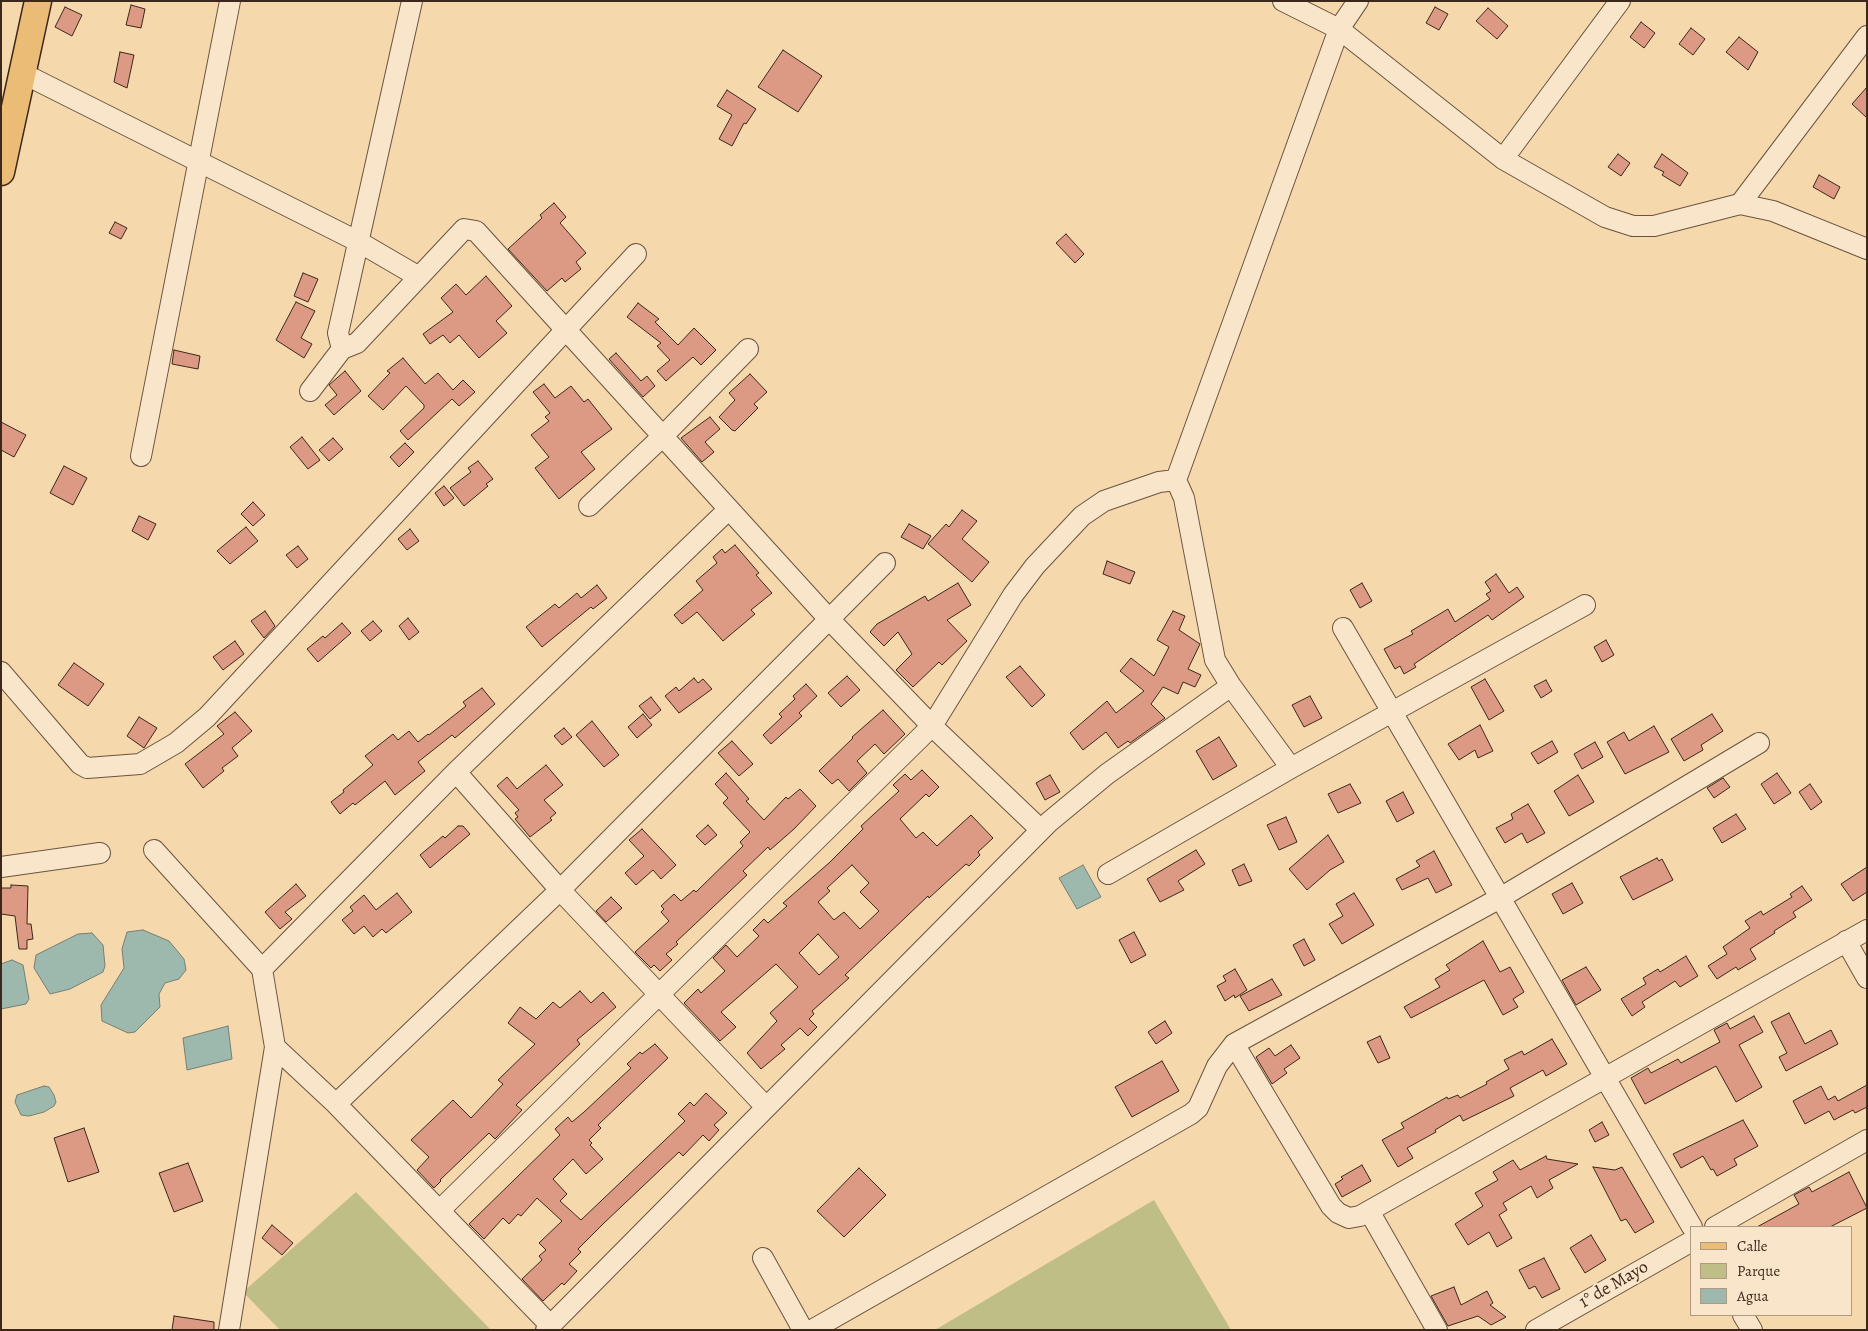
<!DOCTYPE html>
<html>
<head>
<meta charset="utf-8">
<style>
	body { margin:0 }
	#map { position:relative; width:1868px; height:1331px; overflow:hidden; background:#f6d8ad; font-family:Alegreya,serif }
	canvas { display:block }
	.frame { position:absolute; inset:0; border:2px solid #3c281b; pointer-events:none }
	.legend { position:absolute; left:1690px; top:1226px; width:162px; height:90px; box-sizing:border-box; background:#f9e6ca; border:1px solid #ad9a84; margin:0; padding:6px 9px; list-style:none; font-size:15px; color:#3c281b }
	.legend li { display:flex; align-items:center; gap:10px; height:25px }
	.legend b { width:25px; border:1px solid #ad9a84 }
</style>
</head>
<body>
<div id="map">
<canvas width="1868" height="1331"></canvas>
<div class="frame"></div>
<ul class="legend">
<li><b style="height:6px;background:#ebbc76"></b>Calle</li>
<li><b style="height:14px;background:#c0be87"></b>Parque</li>
<li><b style="height:14px;background:#9db9ae"></b>Agua</li>
</ul>
</div>
<script>
const ctx = document.querySelector('canvas').getContext('2d');
ctx.lineJoin = 'round';
function fill(path, color) {
  ctx.fillStyle = color;
  ctx.fill(path, 'evenodd');
}
function shape(rows) {
  const path = new Path2D();
  for (const r of rows) {
    path.moveTo(r[0], r[1]);
    for (let i = 2; i < r.length; i += 2) path.lineTo(r[i], r[i + 1]);
  }
  return path;
}
function trace(path, color, width, dash) {
  ctx.strokeStyle = color;
  ctx.lineWidth = width;
  ctx.lineCap = dash ? 'butt' : 'round';
  ctx.setLineDash(dash || []);
  ctx.stroke(path);
}
function label(font, color, halo, rows, align = 'center') {
  ctx.font = font + ' Alegreya,serif';
  ctx.lineWidth = 4;
  ctx.setLineDash([]);
  ctx.textBaseline = 'middle';
  ctx.strokeStyle = halo;
  ctx.fillStyle = color;
  for (const [text, x, y, turn = 0] of rows) {
    ctx.save();
    ctx.translate(x, y);
    ctx.rotate((+turn || 0) * Math.PI / 180);
    ctx.textAlign = isNaN(turn) ? turn : align;
    if (halo) ctx.strokeText(text, 0, 0);
    ctx.fillText(text, 0, 0);
    ctx.restore();
  }
}
fill(shape([
	[356,1192,491,1330,280,1330,243,1292],
	[1154,1200,1231,1330,935,1330]
]), '#c0be87');
const water = shape([
	[1083,865,1101,897,1077,909,1059,878,1083,865],
	[143,930,169,941,184,959,186,970,179,979,165,983,159,994,160,1007,135,1032,128,1033,102,1021,101,1005,124,968,122,949,127,932,143,930],
	[92,933,103,945,105,966,103,972,70,989,50,994,34,968,36,955,78,934,92,933],
	[12,960,23,965,29,999,26,1004,1,1009,1,964,12,960],
	[228,1026,232,1059,187,1070,183,1038,228,1026],
	[44,1086,49,1087,54,1095,56,1102,54,1106,44,1112,29,1116,21,1115,15,1102,17,1095,44,1086]
]);
fill(water, '#9db9ae');
trace(water, '#767f73', 1);
const building = shape([
	[131,5,145,9,141,28,126,25,131,5],
	[65,7,82,15,72,36,55,27,65,7],
	[1435,7,1448,14,1439,30,1426,23,1435,7],
	[1488,8,1508,26,1497,39,1476,21,1488,8],
	[1641,22,1655,33,1644,48,1630,37,1641,22],
	[1691,28,1705,39,1693,55,1679,44,1691,28],
	[1739,37,1758,52,1748,70,1726,52,1739,37],
	[783,50,822,76,798,112,758,87,783,50],
	[120,52,134,55,127,88,114,82,120,52],
	[1867,87,1867,118,1852,104,1867,87],
	[727,90,756,109,746,124,744,123,732,146,719,139,732,115,717,106,727,90],
	[1618,154,1630,163,1621,176,1608,167,1618,154],
	[1662,154,1688,173,1680,186,1662,175,1664,172,1654,167,1662,154],
	[1819,175,1840,187,1834,199,1813,187,1819,175],
	[554,203,566,217,560,223,586,253,576,262,581,269,565,282,562,278,547,291,508,249,542,218,540,215,554,203],
	[115,222,127,228,121,239,109,233,115,222],
	[1066,234,1084,254,1075,263,1056,243,1066,234],
	[303,273,318,279,308,302,294,296,303,273],
	[486,276,512,306,496,321,507,333,479,358,459,335,450,343,443,335,430,344,423,334,453,312,441,298,456,284,466,295,486,276],
	[296,302,315,311,301,338,312,344,304,358,276,340,296,302],
	[638,303,659,319,655,322,678,345,694,328,716,350,701,365,693,357,666,381,657,371,670,360,657,346,661,343,627,317,638,303],
	[174,350,200,356,198,369,172,364,174,350],
	[616,353,641,381,647,376,655,386,643,397,609,359,616,353],
	[403,358,425,384,438,373,453,390,463,380,475,392,459,406,452,399,408,440,400,431,424,408,424,405,406,386,383,410,368,396,390,373,387,371,403,358],
	[345,371,361,391,334,415,325,405,337,395,329,385,345,371],
	[750,374,767,392,754,404,758,408,735,431,732,430,719,417,735,400,729,393,750,374],
	[544,384,555,398,571,386,584,402,588,399,612,429,581,452,595,469,559,499,535,468,549,457,531,435,549,421,545,417,550,413,533,392,544,384],
	[710,417,720,429,705,442,714,452,702,462,681,438,710,417],
	[1,422,26,435,14,457,1,450,1,422],
	[302,437,320,460,308,469,290,447,302,437],
	[333,438,343,449,329,461,319,450,333,438],
	[405,443,414,452,399,467,390,457,405,443],
	[478,461,493,479,486,484,488,486,464,506,450,488,471,472,468,468,478,461],
	[64,466,87,478,73,505,50,493,64,466],
	[444,486,454,498,444,506,435,493,444,486],
	[253,502,265,515,253,526,241,514,253,502],
	[962,510,977,521,962,539,989,562,972,582,928,544,946,524,949,527,962,510],
	[139,516,156,524,148,540,132,531,139,516],
	[909,524,931,536,923,549,901,537,909,524],
	[246,527,258,541,230,564,217,551,246,527],
	[410,529,419,541,407,550,398,539,410,529],
	[735,545,759,573,756,575,772,593,751,610,755,614,723,641,697,612,682,624,674,615,703,590,696,581,717,563,713,557,722,549,725,553,735,545],
	[298,546,308,559,297,568,286,555,298,546],
	[1107,561,1135,572,1130,584,1103,574,1107,561],
	[1496,574,1509,593,1517,587,1524,597,1492,620,1488,615,1414,664,1416,667,1404,674,1400,666,1395,669,1384,649,1413,634,1411,631,1448,609,1455,622,1490,599,1486,594,1491,591,1485,582,1496,574],
	[958,583,971,605,947,620,967,641,942,665,939,662,913,687,896,670,912,654,898,632,884,646,870,632,877,624,925,596,928,601,958,583],
	[1362,583,1372,601,1360,608,1350,590,1362,583],
	[597,585,607,598,593,609,591,607,542,647,526,627,555,604,559,608,577,593,581,598,597,585],
	[265,611,275,626,264,638,251,621,265,611],
	[1173,611,1185,616,1179,630,1200,644,1188,669,1201,675,1195,687,1183,682,1178,694,1163,687,1151,704,1165,718,1130,743,1128,741,1118,748,1106,732,1083,750,1070,733,1107,701,1116,713,1144,691,1120,671,1131,658,1154,676,1169,647,1157,640,1173,611],
	[408,618,419,632,409,640,399,626,408,618],
	[373,621,382,631,370,641,361,631,373,621],
	[342,623,351,633,318,662,307,649,323,636,325,638,342,623],
	[1606,640,1614,655,1602,662,1594,647,1606,640],
	[235,641,244,654,223,670,213,657,235,641],
	[74,663,104,684,88,706,58,685,74,663],
	[1020,666,1045,695,1032,707,1006,677,1020,666],
	[847,676,860,690,841,707,828,693,847,676],
	[694,678,698,683,703,679,712,689,679,713,665,696,676,687,679,691,694,678],
	[1485,679,1504,711,1489,720,1471,687,1485,679],
	[1546,680,1552,691,1541,698,1534,686,1546,680],
	[806,684,817,696,799,713,802,716,771,744,763,735,782,717,779,714,795,699,793,696,806,684],
	[482,688,495,704,455,738,452,735,418,762,425,771,395,795,385,781,355,805,353,803,340,814,331,802,344,792,343,790,373,765,365,756,393,734,398,740,409,731,418,742,428,734,429,735,466,706,463,702,482,688],
	[1310,696,1322,718,1304,727,1292,705,1310,696],
	[651,697,661,710,650,719,639,706,651,697],
	[883,710,905,734,884,754,875,744,857,761,867,773,849,791,838,779,832,784,819,771,853,738,852,737,883,710],
	[235,712,252,731,232,748,238,756,222,768,224,771,203,788,185,764,224,734,217,726,235,712],
	[643,714,652,725,637,738,628,727,643,714],
	[1712,714,1723,731,1701,745,1703,750,1684,761,1671,739,1712,714],
	[139,717,157,728,144,748,127,736,139,717],
	[592,721,619,755,604,767,576,735,592,721],
	[1480,725,1493,751,1478,758,1475,750,1459,760,1448,744,1480,725],
	[1654,726,1669,752,1625,774,1607,742,1624,732,1629,741,1654,726],
	[564,728,572,737,562,745,554,736,564,728],
	[1219,737,1237,766,1213,780,1196,751,1219,737],
	[732,741,753,764,739,776,718,753,732,741],
	[1552,741,1558,752,1538,764,1531,753,1552,741],
	[1595,742,1603,757,1582,769,1574,754,1595,742],
	[546,765,563,785,544,800,556,813,550,818,552,820,530,837,515,819,518,817,515,813,519,810,497,786,507,777,517,789,546,765],
	[922,770,939,787,929,797,926,794,900,819,916,838,923,832,937,846,971,815,993,838,978,852,980,855,969,866,966,864,929,898,928,896,845,975,849,978,812,1011,814,1014,809,1019,817,1027,808,1036,800,1028,781,1045,785,1049,761,1069,747,1053,777,1021,770,1013,798,987,776,964,721,1012,736,1027,720,1041,684,1003,698,989,701,993,725,971,713,958,726,945,737,957,759,936,753,930,764,919,768,923,787,906,783,903,829,863,863,829,861,826,899,791,893,785,905,774,911,780,922,770],
	[852,865,869,883,860,892,879,911,860,929,844,912,834,920,818,902,830,891,827,888,852,865],
	[818,934,839,957,819,975,799,953,818,934],
	[726,773,749,799,746,801,764,820,786,797,788,799,800,789,816,806,794,829,770,850,768,847,743,871,747,875,676,942,678,944,666,954,672,960,660,971,654,965,651,968,635,952,669,921,661,912,664,909,661,906,674,894,681,901,694,890,696,892,743,846,740,842,750,832,723,803,728,798,715,784,726,773],
	[1777,773,1791,793,1774,804,1761,784,1777,773],
	[1050,775,1060,792,1045,800,1036,783,1050,775],
	[1578,775,1594,802,1569,816,1554,791,1578,775],
	[1723,778,1730,787,1714,798,1707,788,1723,778],
	[1350,784,1361,803,1338,813,1328,794,1350,784],
	[1810,784,1822,802,1811,810,1799,792,1810,784],
	[1403,792,1414,813,1397,822,1386,801,1403,792],
	[1528,804,1545,833,1527,843,1522,833,1505,843,1496,828,1513,819,1511,814,1528,804],
	[1736,814,1746,829,1722,843,1713,828,1736,814],
	[1286,817,1297,842,1279,850,1267,825,1286,817],
	[708,825,717,835,705,845,696,836,708,825],
	[458,826,463,826,470,834,430,868,420,855,443,836,445,838,458,826],
	[642,829,676,865,661,879,653,870,636,885,625,873,644,856,629,840,642,829],
	[1328,835,1344,862,1330,870,1307,890,1289,869,1328,835],
	[1196,850,1205,864,1178,881,1184,890,1160,902,1147,879,1196,850],
	[1434,851,1452,885,1436,893,1428,878,1402,890,1396,879,1420,866,1416,861,1434,851],
	[1657,858,1659,861,1662,859,1673,880,1633,900,1620,877,1657,858],
	[1244,864,1252,881,1239,886,1232,870,1244,864],
	[1867,867,1867,892,1853,901,1841,884,1867,867],
	[1572,883,1583,903,1563,914,1552,894,1572,883],
	[296,884,306,896,285,912,292,919,280,929,265,912,296,884],
	[11,885,28,886,27,924,31,924,33,939,27,940,27,949,19,949,15,916,1,914,1,888,11,888,11,885],
	[1802,886,1812,900,1793,912,1796,917,1774,931,1775,933,1750,949,1756,959,1738,970,1736,967,1717,979,1708,966,1727,954,1723,947,1750,928,1745,921,1761,911,1763,915,1792,897,1790,894,1802,886],
	[397,893,412,912,386,933,382,929,373,937,364,926,354,934,342,920,353,911,350,907,364,895,376,910,397,893],
	[1354,893,1374,925,1342,944,1329,924,1343,916,1336,904,1354,893],
	[611,897,622,908,606,922,596,911,611,897],
	[1134,932,1146,955,1131,963,1119,940,1134,932],
	[1304,939,1315,960,1304,966,1293,945,1304,939],
	[1483,941,1500,972,1510,967,1524,992,1513,999,1518,1007,1503,1015,1484,980,1411,1018,1404,1007,1440,987,1435,979,1450,970,1446,965,1483,941],
	[1686,956,1698,976,1680,987,1675,981,1642,1002,1645,1007,1632,1016,1621,999,1646,984,1643,978,1658,969,1660,972,1686,956],
	[1586,967,1601,990,1576,1005,1562,980,1586,967],
	[1235,969,1247,990,1235,998,1234,995,1225,1001,1217,986,1226,981,1223,976,1235,969],
	[1272,979,1282,995,1249,1011,1240,996,1272,979],
	[580,991,591,1003,603,992,616,1007,577,1040,580,1044,516,1105,522,1110,495,1139,489,1133,440,1180,441,1181,434,1188,417,1170,429,1157,411,1140,453,1100,471,1118,503,1084,498,1080,535,1044,508,1023,520,1007,536,1019,553,1002,560,1008,580,991],
	[1789,1013,1805,1044,1831,1030,1838,1044,1786,1071,1779,1057,1787,1053,1771,1022,1789,1013],
	[1754,1016,1763,1032,1739,1045,1762,1087,1736,1102,1716,1066,1645,1104,1631,1078,1648,1068,1651,1073,1678,1059,1681,1063,1720,1042,1714,1030,1727,1023,1730,1029,1754,1016],
	[1165,1021,1172,1033,1156,1044,1148,1032,1165,1021],
	[1380,1036,1390,1058,1378,1063,1367,1042,1380,1036],
	[1552,1039,1567,1064,1546,1076,1543,1070,1510,1088,1514,1096,1463,1121,1460,1115,1435,1130,1436,1132,1407,1148,1413,1158,1398,1167,1382,1140,1404,1128,1401,1123,1447,1097,1448,1099,1458,1095,1460,1098,1487,1084,1486,1082,1509,1069,1504,1060,1522,1051,1524,1055,1552,1039],
	[655,1044,668,1058,598,1125,601,1128,589,1140,592,1143,590,1145,603,1159,586,1174,573,1159,553,1179,567,1194,560,1201,581,1220,685,1121,678,1114,690,1102,694,1106,706,1093,727,1113,714,1125,719,1130,709,1141,703,1135,683,1156,679,1152,604,1223,578,1249,581,1252,569,1264,577,1271,564,1285,562,1283,543,1301,522,1279,542,1260,539,1256,546,1250,539,1243,562,1221,537,1198,521,1216,518,1214,509,1224,503,1218,484,1239,469,1224,560,1135,555,1129,568,1117,572,1122,584,1112,631,1068,627,1064,640,1052,642,1054,655,1044],
	[1291,1045,1300,1058,1284,1069,1287,1073,1272,1084,1256,1057,1269,1048,1275,1056,1291,1045],
	[1162,1061,1179,1091,1132,1117,1115,1087,1162,1061],
	[1867,1085,1867,1107,1855,1113,1853,1110,1834,1120,1829,1111,1805,1124,1793,1101,1821,1086,1828,1100,1835,1096,1838,1101,1867,1085],
	[1743,1120,1758,1146,1734,1159,1737,1165,1717,1176,1713,1169,1711,1170,1703,1156,1681,1168,1673,1154,1743,1120],
	[1602,1122,1609,1135,1595,1142,1589,1130,1602,1122],
	[84,1128,99,1172,68,1182,54,1138,84,1128],
	[1546,1156,1547,1159,1578,1164,1549,1180,1553,1188,1537,1198,1531,1186,1503,1203,1507,1210,1499,1215,1512,1238,1497,1247,1489,1232,1468,1245,1455,1224,1483,1206,1475,1193,1498,1180,1493,1172,1513,1160,1520,1170,1546,1156],
	[188,1163,203,1201,174,1212,159,1173,188,1163],
	[1362,1165,1371,1181,1342,1197,1335,1184,1343,1179,1341,1177,1362,1165],
	[1593,1167,1615,1170,1622,1167,1654,1222,1635,1233,1626,1219,1621,1221,1593,1167],
	[859,1168,886,1195,844,1237,817,1211,859,1168],
	[1849,1172,1867,1208,1830,1227,1757,1227,1799,1204,1794,1195,1809,1187,1812,1192,1849,1172],
	[272,1225,293,1243,282,1255,262,1238,272,1225],
	[1591,1235,1606,1260,1585,1273,1570,1248,1591,1235],
	[1544,1258,1560,1289,1542,1298,1535,1286,1529,1289,1519,1270,1544,1258],
	[1454,1287,1461,1305,1487,1291,1493,1303,1490,1305,1506,1317,1491,1325,1478,1316,1448,1326,1431,1296,1454,1287],
	[174,1316,214,1322,214,1330,172,1330,174,1316]
]);
fill(building, '#dc9984');
trace(building, '#3c281b', 1);
const minor = shape([
	[1283,1,1339,29,1503,159,1605,217,1633,226,1654,226,1740,204,1773,211,1867,249],
	[22,73,359,242,419,277],
	[1503,159,1620,1],
	[1740,204,1867,36],
	[342,349,338,333,412,1],
	[310,391,342,349,357,343,464,229,476,231,828,618,932,726,1041,830],
	[141,456,230,1],
	[1176,480,1339,29,1358,1],
	[589,506,662,437,748,349],
	[1343,628,1692,1227],
	[1,672,80,764,87,768,140,764,176,743,207,717,636,254],
	[456,772,560,890,766,1107],
	[154,850,262,969],
	[1,867,100,853],
	[1108,874,1291,768,1585,605],
	[1846,941,1867,978],
	[1234,1044,1331,1206,1338,1213,1349,1218,1360,1216,1867,930],
	[275,1047,336,1104,550,1325],
	[336,1104,560,890,885,563],
	[440,1210,932,726,1013,595,1035,566,1082,516,1104,501,1159,482,1176,480,1184,498,1215,660,1231,686,1291,768],
	[1369,1211,1437,1330],
	[1715,1227,1867,1140],
	[763,1258,803,1330],
	[1743,1315,1752,1330],
	[229,1330,275,1047,262,969,456,772,729,509],
	[546,1330,1049,822,1107,774,1231,686],
	[812,1330,1191,1114,1198,1108,1217,1066,1234,1044,1500,898,1759,743],
	[1536,1330,1692,1241]
]);
const major = shape([
	[1,172,38,1]
]);
trace(minor, '#6a5440', 22);
trace(major, '#3c281b', 29);
trace(minor, '#f9e6ca', 20);
trace(major, '#ebbc76', 26);
label('18px', '#3c281b', '#f9e6ca', [
	["1° de Mayo",1614,1285,-30]
]);
</script>
</body>
</html>
